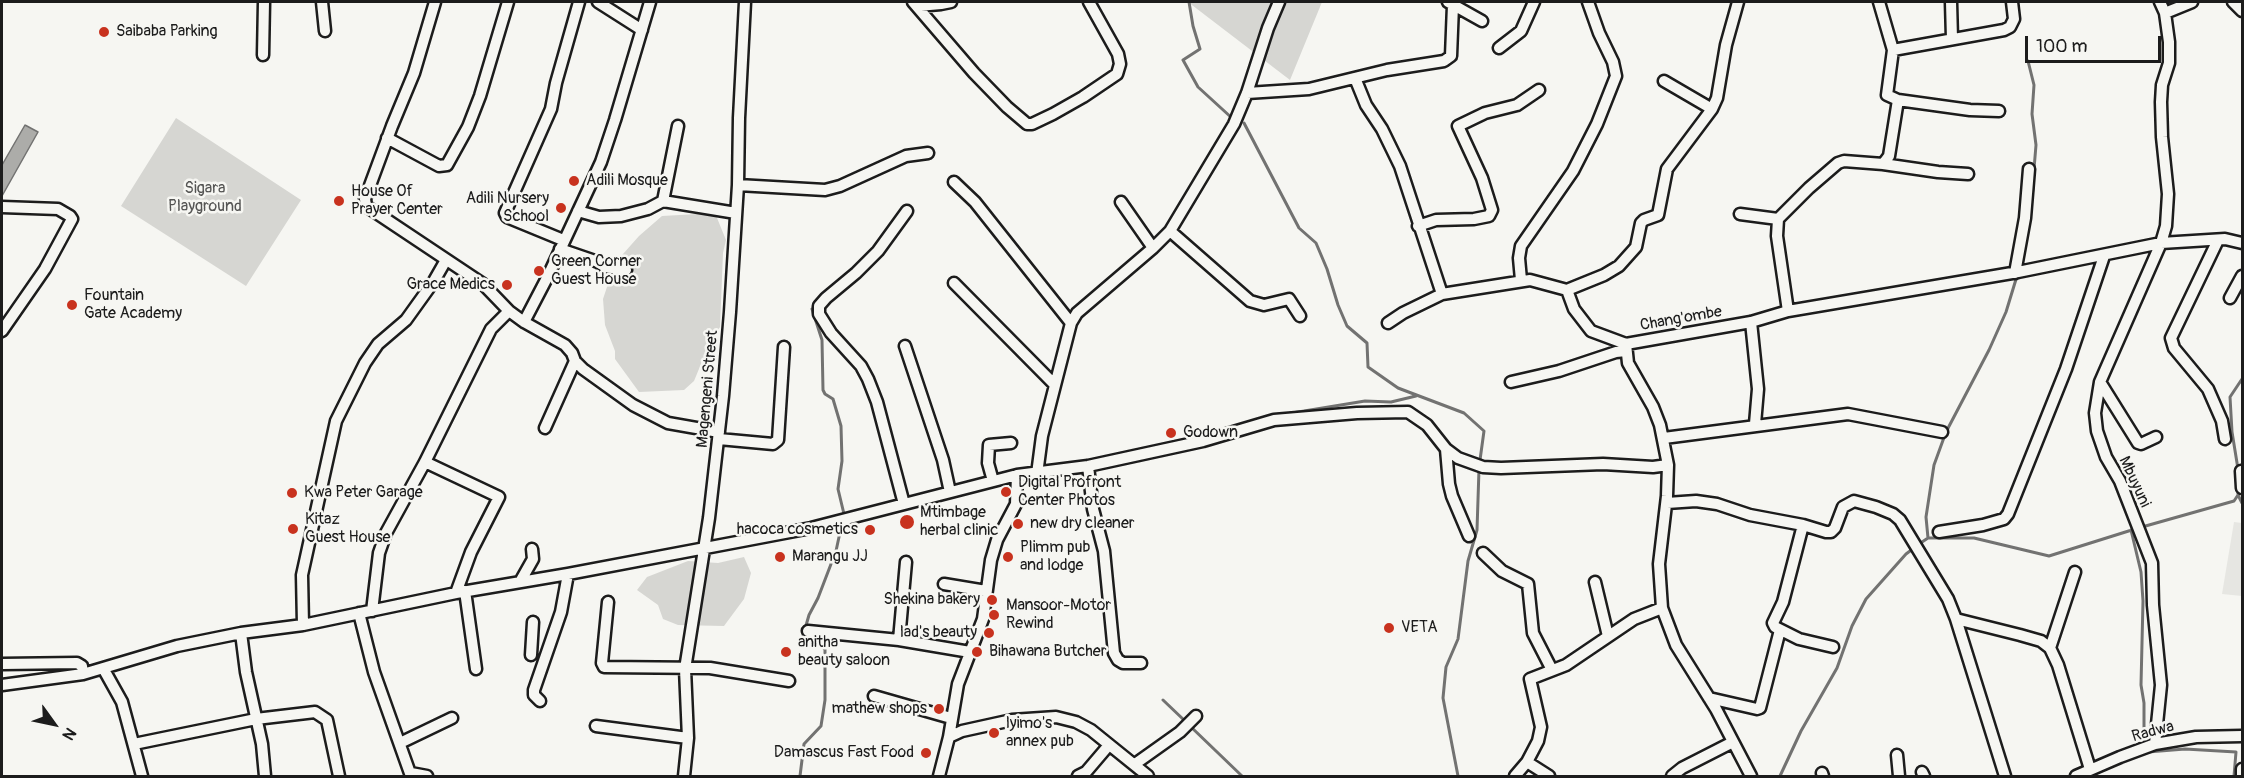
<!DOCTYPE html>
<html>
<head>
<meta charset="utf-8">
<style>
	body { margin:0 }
	#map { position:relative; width:2244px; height:778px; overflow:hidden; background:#f6f6f2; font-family:Pangolin,sans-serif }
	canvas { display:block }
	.frame { position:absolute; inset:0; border:3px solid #1c1c1c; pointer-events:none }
	.north { position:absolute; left:24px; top:694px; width:60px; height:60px; -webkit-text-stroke:4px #f6f6f2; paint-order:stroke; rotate:123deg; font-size:16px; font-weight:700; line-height:24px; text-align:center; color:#1c1c1c }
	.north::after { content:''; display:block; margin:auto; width:21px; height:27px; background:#1c1c1c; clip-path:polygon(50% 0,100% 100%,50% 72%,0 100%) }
	.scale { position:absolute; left:2025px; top:36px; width:136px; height:27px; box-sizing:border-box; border:3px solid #1c1c1c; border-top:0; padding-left:8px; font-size:18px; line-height:21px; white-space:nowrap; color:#1c1c1c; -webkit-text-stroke:4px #f6f6f2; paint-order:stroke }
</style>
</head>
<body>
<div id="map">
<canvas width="2244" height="778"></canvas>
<div class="frame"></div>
<div class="north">N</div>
<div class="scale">100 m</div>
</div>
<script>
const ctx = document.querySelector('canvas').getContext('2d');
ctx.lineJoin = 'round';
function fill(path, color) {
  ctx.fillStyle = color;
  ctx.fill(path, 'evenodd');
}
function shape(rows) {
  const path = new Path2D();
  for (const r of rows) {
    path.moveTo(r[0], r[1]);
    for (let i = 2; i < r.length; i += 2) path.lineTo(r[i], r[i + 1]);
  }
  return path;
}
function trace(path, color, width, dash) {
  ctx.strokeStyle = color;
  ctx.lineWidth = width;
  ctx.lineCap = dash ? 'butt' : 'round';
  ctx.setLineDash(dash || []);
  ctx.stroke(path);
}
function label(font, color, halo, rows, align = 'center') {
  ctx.font = font + ' Pangolin,sans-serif';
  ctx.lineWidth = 5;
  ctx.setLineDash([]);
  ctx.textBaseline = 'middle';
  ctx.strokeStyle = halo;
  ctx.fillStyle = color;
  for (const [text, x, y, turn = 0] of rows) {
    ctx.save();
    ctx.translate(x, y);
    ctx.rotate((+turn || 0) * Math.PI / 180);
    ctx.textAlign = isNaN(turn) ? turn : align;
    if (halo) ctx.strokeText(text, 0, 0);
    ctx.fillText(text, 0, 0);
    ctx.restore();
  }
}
fill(shape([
	[2234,522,2242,523,2242,596,2222,594]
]), '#e6e6e2');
fill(shape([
	[1188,2,1322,2,1290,80],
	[176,118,301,200,246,286,121,206],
	[715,213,726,240,723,253,720,327,708,347,694,381,684,390,639,392,615,359,615,351,605,325,603,299,615,263,639,236,662,216],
	[744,557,751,573,744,599,724,626,678,625,663,619,658,605,637,590,647,577,688,561,718,563]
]), '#d6d6d2');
const water = shape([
	[25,125,38,132,2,196,2,165,25,125]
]);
fill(water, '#acaca9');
trace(water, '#727271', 1.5);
trace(shape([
	[1189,2,1193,26,1200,49,1183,60,1198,87,1233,119],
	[2028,61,2034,85,2032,114,2036,145,2034,169],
	[1244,123,1299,228,1316,243,1327,269,1338,305,1347,326,1367,343,1368,367,1398,388,1464,413,1484,431,1480,460],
	[2031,205,2033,188],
	[812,309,822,340,823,390,825,394,833,399,841,426,842,461,838,489,844,514],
	[1286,414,1365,401,1391,402,1416,396],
	[2238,469,2232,432,2230,397,2242,379],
	[2238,495,2242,503],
	[2142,527,2234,501,2238,495,2238,487],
	[2131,530,2141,572,2143,601,2141,685,2144,703,2144,742],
	[1928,538,1926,517,1934,465,1946,432,1989,350,2006,312,2017,276],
	[1919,544,1928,538,1974,538,2049,556,2135,529],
	[1163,700,1185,721],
	[1190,726,1242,776],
	[2148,752,2185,749,2236,752,2234,776],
	[800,776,804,744,821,726,825,700,825,650,818,640,803,636,809,615,818,598,836,551,842,523],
	[1458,776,1443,698,1446,667,1458,639,1468,561,1477,530,1479,469],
	[1780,776,1801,731,1837,668,1852,626,1866,599,1906,554,1914,548]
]), '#727271', 3);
const minor = shape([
	[322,2,325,31],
	[435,2,414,73,392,126,365,199,366,206,483,284,509,311,524,322,565,345,572,353,575,361,583,369,633,405,668,423,719,432],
	[598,2,642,30],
	[913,2,974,73,1007,107,1027,124,1032,124,1053,114,1083,97,1117,74,1120,64,1118,54,1089,2],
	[1448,2,1482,21],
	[1951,2,1952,39],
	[2233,2,2242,11],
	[918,6,941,4,951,2],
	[2165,13,2192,2],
	[1499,48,1521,31,1534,2],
	[1893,50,2004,30,2010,27,2014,19,2012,2],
	[263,55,264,2],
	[1355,78,1366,105,1382,129,1400,166,1442,294],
	[1664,81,1712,109],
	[1247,93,1309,89,1387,70,1444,61,1451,56,1453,5],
	[1898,100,1970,110,1999,111],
	[387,138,439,166,447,165,468,127,480,96,508,2],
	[1883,164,1938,172,1968,174],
	[954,182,975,202,1071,323],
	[738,185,825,190,840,186,906,156,928,153],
	[663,201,736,213],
	[1121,202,1153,248],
	[2,207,58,209,70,216,72,219,45,269,2,331],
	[578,211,599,217,621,216,648,209,663,201,678,126],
	[1740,214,1778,219],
	[1418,226,1436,220,1474,219,1489,216,1492,210,1482,178,1458,126,1485,113,1517,105,1539,90],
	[1170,231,1250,301,1264,305,1289,299,1300,316],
	[563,240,507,217,505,213,551,109,556,83,579,2],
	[2218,240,2171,338,2174,348,2208,389,2222,421,2225,439],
	[560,249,598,262,605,267,626,270],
	[2015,273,2025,218,2029,169],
	[1521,280,1519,258,1521,246,1573,171,1597,124,1616,76,1613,62,1599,33,1588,2],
	[954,283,1054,384],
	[1567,290,1604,275,1619,266,1636,247,1641,223,1644,220,1658,215,1667,169,1712,109,1717,98,1726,45,1738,2],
	[2230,298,2242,276],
	[1788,311,1777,236,1778,219,1809,188,1838,163,1844,161,1883,164,1889,156,1898,100,1887,95,1893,50,1879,2],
	[524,322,548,276,601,162,615,120,650,2],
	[1751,322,1758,389,1755,424],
	[1388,323,1403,313,1442,294,1530,280,1567,290,1574,309,1591,331,1626,344],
	[905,346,943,460,950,492],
	[1511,382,1559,371,1616,352,1626,351],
	[2100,382,2138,443,2141,444,2156,437],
	[545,428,575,361],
	[1664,438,1848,414,1942,432],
	[719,439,773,444,778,440,784,347],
	[1446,449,1449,484,1452,496,1469,536],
	[425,462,499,497,471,552,456,593],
	[1088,466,1093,509,1104,551,1114,653,1118,660,1123,663,1141,663],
	[2241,471,2242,488],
	[1037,474,1042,436,1071,323,1077,313,1153,248,1170,231,1234,124,1247,93,1268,28,1279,2],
	[993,481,988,463,989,445,1011,443],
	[1667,503,1696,501,1717,504,1750,515,1803,525,1826,532,1831,532,1835,528,1843,507,1854,501,1876,507,1893,514,1900,520,1948,599,1956,619,2005,776],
	[904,504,877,402,868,379,861,366,831,333,819,314,819,306,826,298,856,273,878,251,907,211],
	[1803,525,1783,602,1773,623,1775,627,1799,639,1833,647],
	[1939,532,1983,525,2004,519,2008,514,2066,369,2104,256],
	[1483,553,1502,571,1528,584,1533,633,1552,670],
	[520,582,533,559,532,549],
	[1595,582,1608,636],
	[944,584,986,591],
	[465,591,476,669],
	[608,602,602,663,604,667,710,668,789,681],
	[372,611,379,553,386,533,425,462,491,329,509,311],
	[359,613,374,672,411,776],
	[1956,619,2020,635,2041,641,2050,648,2058,665,2090,769],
	[303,625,302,575,336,421,365,363,378,344,406,320,434,281,446,260],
	[808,631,899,640,970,652],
	[241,633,246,672,262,744,265,776],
	[899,640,906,562],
	[2050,648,2075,572],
	[531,655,533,622],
	[2,664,77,663,82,666,83,674],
	[103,668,122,702,142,776],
	[2,685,83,674,177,646,241,633,303,625,456,593,568,574,811,528,1017,475,1088,466,1203,441,1274,420,1357,413,1408,412,1427,425,1446,449,1458,458,1483,467,1501,468,1603,464,1653,467,1668,465],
	[874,696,951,718],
	[1709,698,1757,709,1760,708,1780,630],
	[540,701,534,695,534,690,561,612,568,574],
	[596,726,688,738],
	[949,737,962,731,1012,720,1056,717,1076,722,1091,730,1148,776],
	[400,743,452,718],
	[134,744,256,719,315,712,327,720,339,776],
	[2155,744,2161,685,2153,605,2152,563,2120,481,2106,457,2097,431,2095,413,2100,382,2161,243,2166,226,2168,194,2162,137,2161,102,2162,85,2169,63,2169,42,2165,13,2160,2],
	[1897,755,1899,776],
	[1527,762,1549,776],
	[1135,764,1180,732,1196,716],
	[1922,772,1924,776],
	[411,773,427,776],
	[1822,773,1823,776],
	[684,776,688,738,685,669,709,518,723,396,730,312,738,185,739,118,745,2],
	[939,776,949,737,958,684,983,619,991,560,997,540,1016,504,1017,475],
	[1078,776,1086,772,1109,745],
	[1515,776,1527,762,1538,741,1541,727,1530,679,1566,665,1634,619,1662,608],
	[1672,776,1682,768,1733,742],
	[1751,776,1716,709,1676,645,1662,608,1659,564,1667,496,1668,465,1660,425,1653,407,1628,363,1626,344,1751,322,1788,311,2018,272,2161,243,2225,239,2242,243],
	[2076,776,2120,757,2155,744,2196,737,2242,736],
	[2242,776,2242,769]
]);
trace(minor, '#1c1c1c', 15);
trace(minor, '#f6f6f2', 10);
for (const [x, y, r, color] of [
	[104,32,6,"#c8321e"],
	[574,181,6,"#c8321e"],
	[339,201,6,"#c8321e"],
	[561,208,6,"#c8321e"],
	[539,271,6,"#c8321e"],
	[507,285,6,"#c8321e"],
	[72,305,6,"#c8321e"],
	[1171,433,6,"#c8321e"],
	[1006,492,6,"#c8321e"],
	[292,493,6,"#c8321e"],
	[907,522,8,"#c8321e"],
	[1018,524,6,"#c8321e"],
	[293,529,6,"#c8321e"],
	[870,530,6,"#c8321e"],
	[780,557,6,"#c8321e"],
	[1008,557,6,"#c8321e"],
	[992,600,6,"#c8321e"],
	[994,615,6,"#c8321e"],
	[1389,628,6,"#c8321e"],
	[989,633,6,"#c8321e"],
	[786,652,6,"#c8321e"],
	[977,652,6,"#c8321e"],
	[939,709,6,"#c8321e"],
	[994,733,6,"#c8321e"],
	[926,753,6,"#c8321e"]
]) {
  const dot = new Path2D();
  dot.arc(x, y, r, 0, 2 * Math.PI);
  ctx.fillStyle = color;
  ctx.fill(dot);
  trace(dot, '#f6f6f2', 2);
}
label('16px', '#1c1c1c', '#f6f6f2', [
	["Saibaba Parking",116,32],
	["Adili Mosque",586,181],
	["House Of",351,192],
	["Prayer Center",351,210],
	["Adili Nursery",549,199,"right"],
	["School",549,217,"right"],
	["Green Corner",551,262],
	["Guest House",551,280],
	["Grace Medics",495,285,"right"],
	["Fountain",84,296],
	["Gate Academy",84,314],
	["Godown",1183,433],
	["Digital Profront",1018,483],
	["Center Photos",1018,501],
	["Kwa Peter Garage",304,493],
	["Mtimbage",920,513],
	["herbal clinic",920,531],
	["Kitaz",305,520],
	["Guest House",305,538],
	["new dry cleaner",1030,524],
	["hacoca cosmetics",858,530,"right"],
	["Plimm pub",1020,548],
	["and lodge",1020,566],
	["Marangu JJ",792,557],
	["Shekina bakery",980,600,"right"],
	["Mansoor-Motor",1006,606],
	["Rewind",1006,624],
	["VETA",1401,628],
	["lad's beauty",977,633,"right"],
	["anitha",798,643],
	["beauty saloon",798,661],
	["Bihawana Butcher",989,652],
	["mathew shops",927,709,"right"],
	["lyimo's",1006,724],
	["annex pub",1006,742],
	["Damascus Fast Food",914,753,"right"]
], 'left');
label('16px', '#545453', '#f6f6f2', [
	["Sigara",205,189],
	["Playground",205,207]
]);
label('16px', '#1c1c1c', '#f6f6f2', [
	["Chang'ombe",1681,319,-10],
	["Magengeni Street",708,389,-85],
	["Mbuyuni",2134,482,65],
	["Radwa",2153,732,-15]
]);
</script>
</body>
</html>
